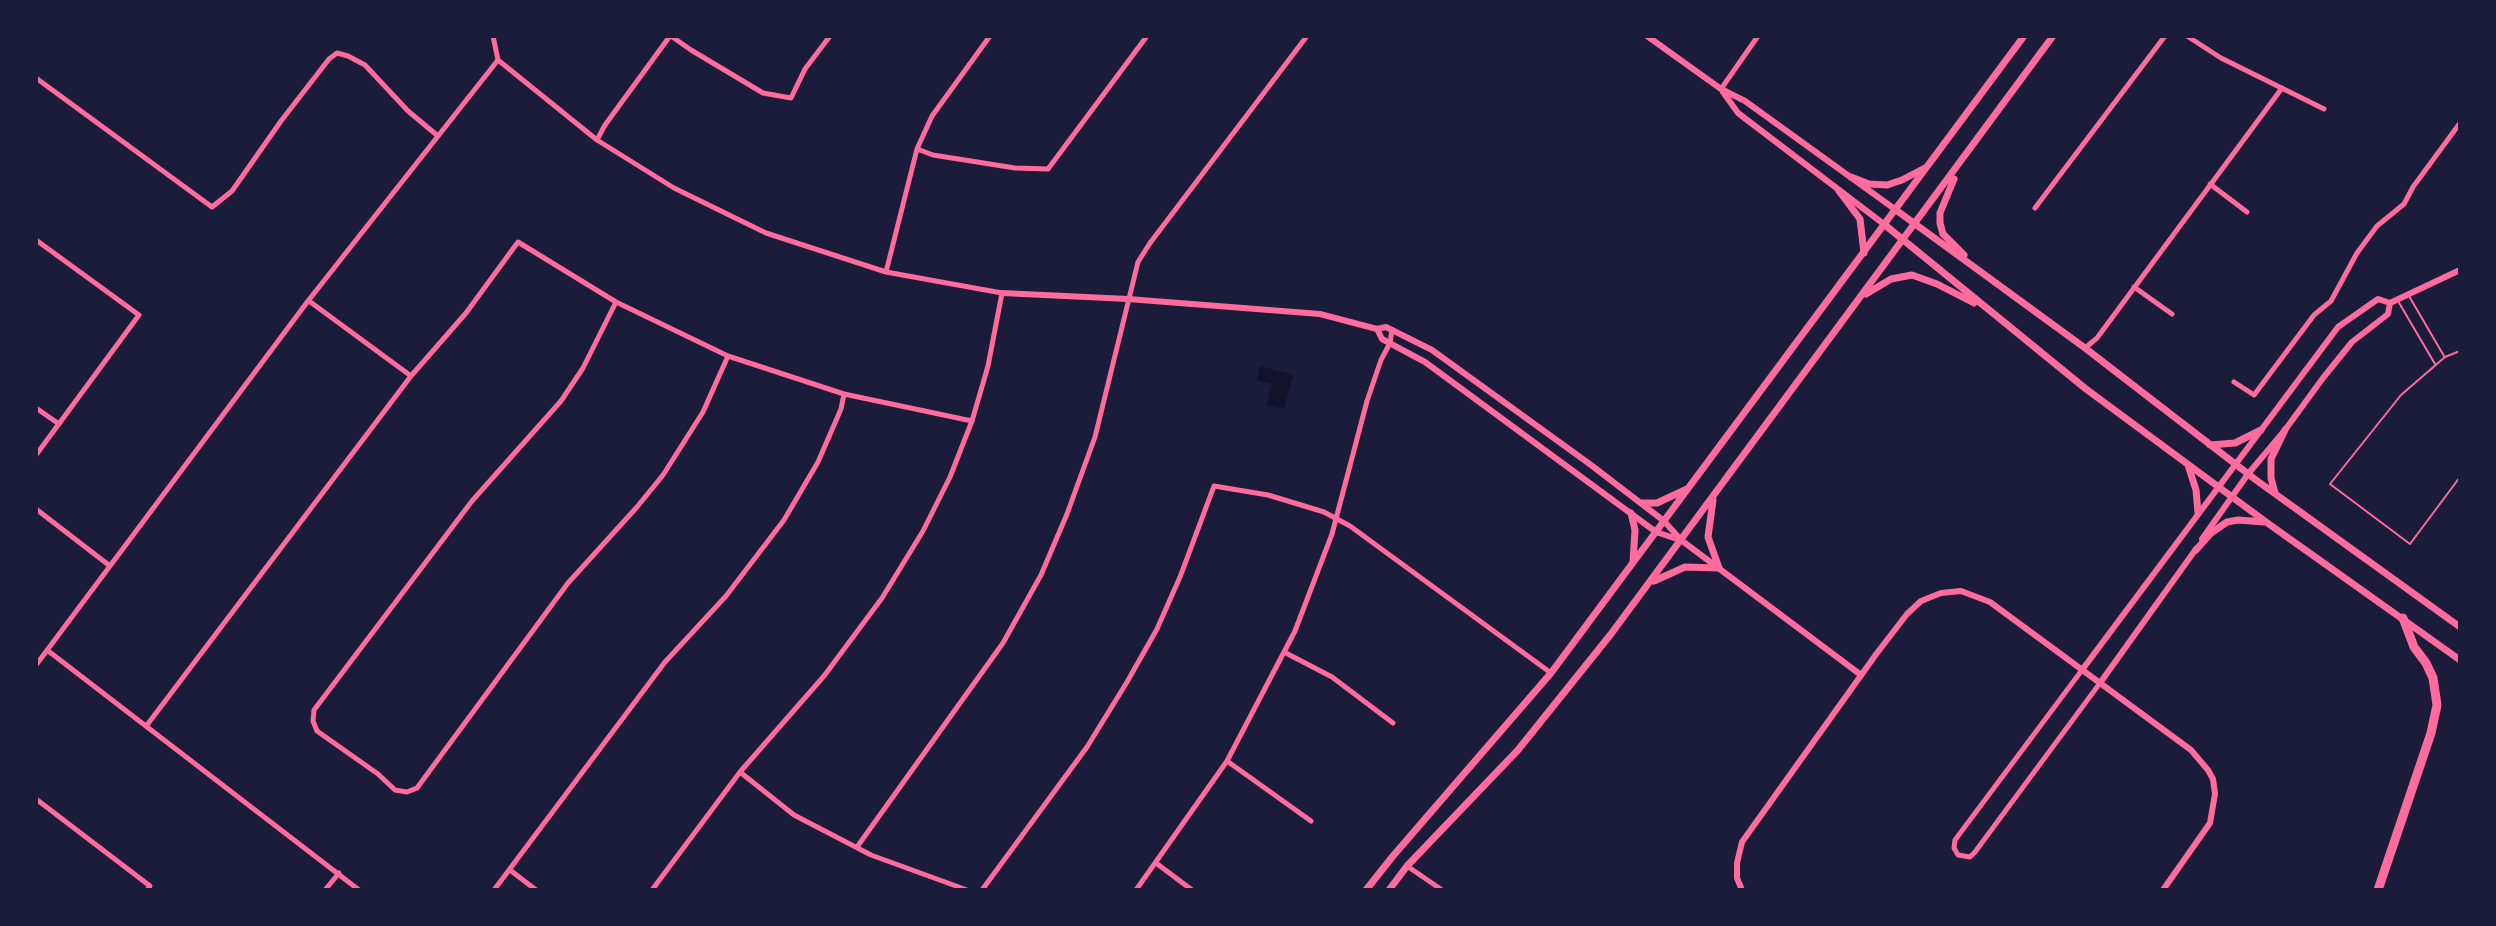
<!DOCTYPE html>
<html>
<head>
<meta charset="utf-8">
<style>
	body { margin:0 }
	#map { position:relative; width:2496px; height:926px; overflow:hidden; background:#1b1b3a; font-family:Figtree,sans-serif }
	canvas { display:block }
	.frame { position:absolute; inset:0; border:38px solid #1b1b3a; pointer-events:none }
</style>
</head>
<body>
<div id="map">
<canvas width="2496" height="926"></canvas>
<div class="frame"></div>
</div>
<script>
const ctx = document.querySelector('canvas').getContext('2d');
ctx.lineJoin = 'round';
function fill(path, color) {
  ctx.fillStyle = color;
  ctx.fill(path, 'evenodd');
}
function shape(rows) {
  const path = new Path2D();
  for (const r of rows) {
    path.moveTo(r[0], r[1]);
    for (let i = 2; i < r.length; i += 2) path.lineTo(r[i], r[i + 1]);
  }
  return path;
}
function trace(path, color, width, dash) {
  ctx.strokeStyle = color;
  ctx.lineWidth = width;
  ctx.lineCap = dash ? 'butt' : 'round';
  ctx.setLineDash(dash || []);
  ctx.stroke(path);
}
fill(shape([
	[1260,366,1293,375,1284,409,1267,405,1272,384,1257,380]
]), '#12122b');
trace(shape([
	[2409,296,2444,356],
	[2398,301,2435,364],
	[2460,351,2445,357,2401,395,2330,484,2410,544,2460,477]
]), '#ff6b9d', 2);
trace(shape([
	[493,36,498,60,597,140,674,188,766,233,886,272,1002,293,988,366,972,421,950,477,923,531,882,598,824,676,740,772,652,890],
	[671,36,691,50,763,93,791,98,805,69,830,36],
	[2187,36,2221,58,2324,109],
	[36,78,212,207,232,191,281,121,329,59,337,53,348,56,365,65,408,111,438,136],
	[1721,89,1758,36],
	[597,140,605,125,670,36],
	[917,149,933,155,1015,168,1048,169,1147,36],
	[2210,184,2247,212],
	[2035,208,2165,36],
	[36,240,139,315,36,455],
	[886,272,917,149,932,116,990,36],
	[2134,287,2172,314],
	[309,301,411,376],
	[616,302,583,368,561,401,472,501,314,710,313,721,317,731,378,774,395,790,407,792,417,788,568,583,637,507,663,475,703,412,728,356],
	[2085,348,2097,338,2282,88],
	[2234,382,2254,395,2314,315,2331,301,2357,253,2377,226,2404,204,2413,187,2460,123],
	[36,408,59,424],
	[36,509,110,566],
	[47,650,359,890],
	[1284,652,1332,677,1393,723],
	[36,665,308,301,498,60],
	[2082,670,1955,840,1954,848,1958,855,1970,857,1975,852,2100,683],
	[147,725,411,376,466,313,518,242,616,302,728,356,844,394,972,421],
	[1227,761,1311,821],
	[740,772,794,815,871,855,967,890],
	[36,799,150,886,147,890],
	[857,847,1003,643,1041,575,1067,514,1095,437,1138,262,1150,243,1307,36],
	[1156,863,1192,890],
	[1407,866,1442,890],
	[510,870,536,890],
	[325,890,339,873],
	[494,890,665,662,726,596,784,520,818,462,841,409,844,394],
	[982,890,1087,747,1127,682,1157,629,1180,577,1214,486,1268,495,1324,512,1350,526,1551,673],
	[1136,890,1227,761,1295,631,1332,534,1367,401,1381,360,1390,343,1392,330]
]), '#ff6b9d', 5);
trace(shape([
	[1647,36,1721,89,1745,101,1896,210],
	[1723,92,1738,113,1885,225],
	[1002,293,1128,299,1320,314,1377,329,1386,327,1432,350,1591,465,1664,521,1681,540,1861,675],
	[1377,329,1382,339,1425,362,1656,532,1680,540],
	[2202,539,2248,474,2285,430,2323,378,2352,342,2388,314,2390,303],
	[2082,670,2338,327,2378,299,2390,303,2460,270],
	[2100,683,2196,549],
	[1742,890,1737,878,1737,863,1742,842,1877,653,1907,614,1921,601,1941,593,1961,591,1990,602,2191,750,2208,770,2213,779,2215,794,2210,823,2163,890]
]), '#ff6b9d', 6);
trace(shape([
	[1851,177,1869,184,1887,185,1902,180,1925,168],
	[1954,179,1940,213,1940,223,1943,234,1964,255],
	[1839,191,1860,219,1864,253],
	[1896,210,2085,348,2256,480,2460,627],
	[1885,225,2086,389,2266,522,2460,660],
	[1866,294,1891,279,1912,275,1937,284,1974,303],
	[2210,445,2235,443,2261,430],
	[2188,465,2196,490,2198,513],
	[2275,493,2271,478,2271,459,2285,430],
	[1642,503,1657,503,1687,489],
	[1631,513,1635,530,1633,562],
	[2196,550,2211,533,2227,522,2238,520,2264,522],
	[1654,581,1685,567,1719,568,1708,537,1713,500],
	[1366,890,1393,856,1551,673,2024,36],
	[1389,890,1407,866,1518,750,1611,634,2053,36]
]), '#ff6b9d', 7);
trace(shape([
	[2378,890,2431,733,2437,705,2433,678,2426,663,2414,647,2403,618]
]), '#ff6b9d', 9);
</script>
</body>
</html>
